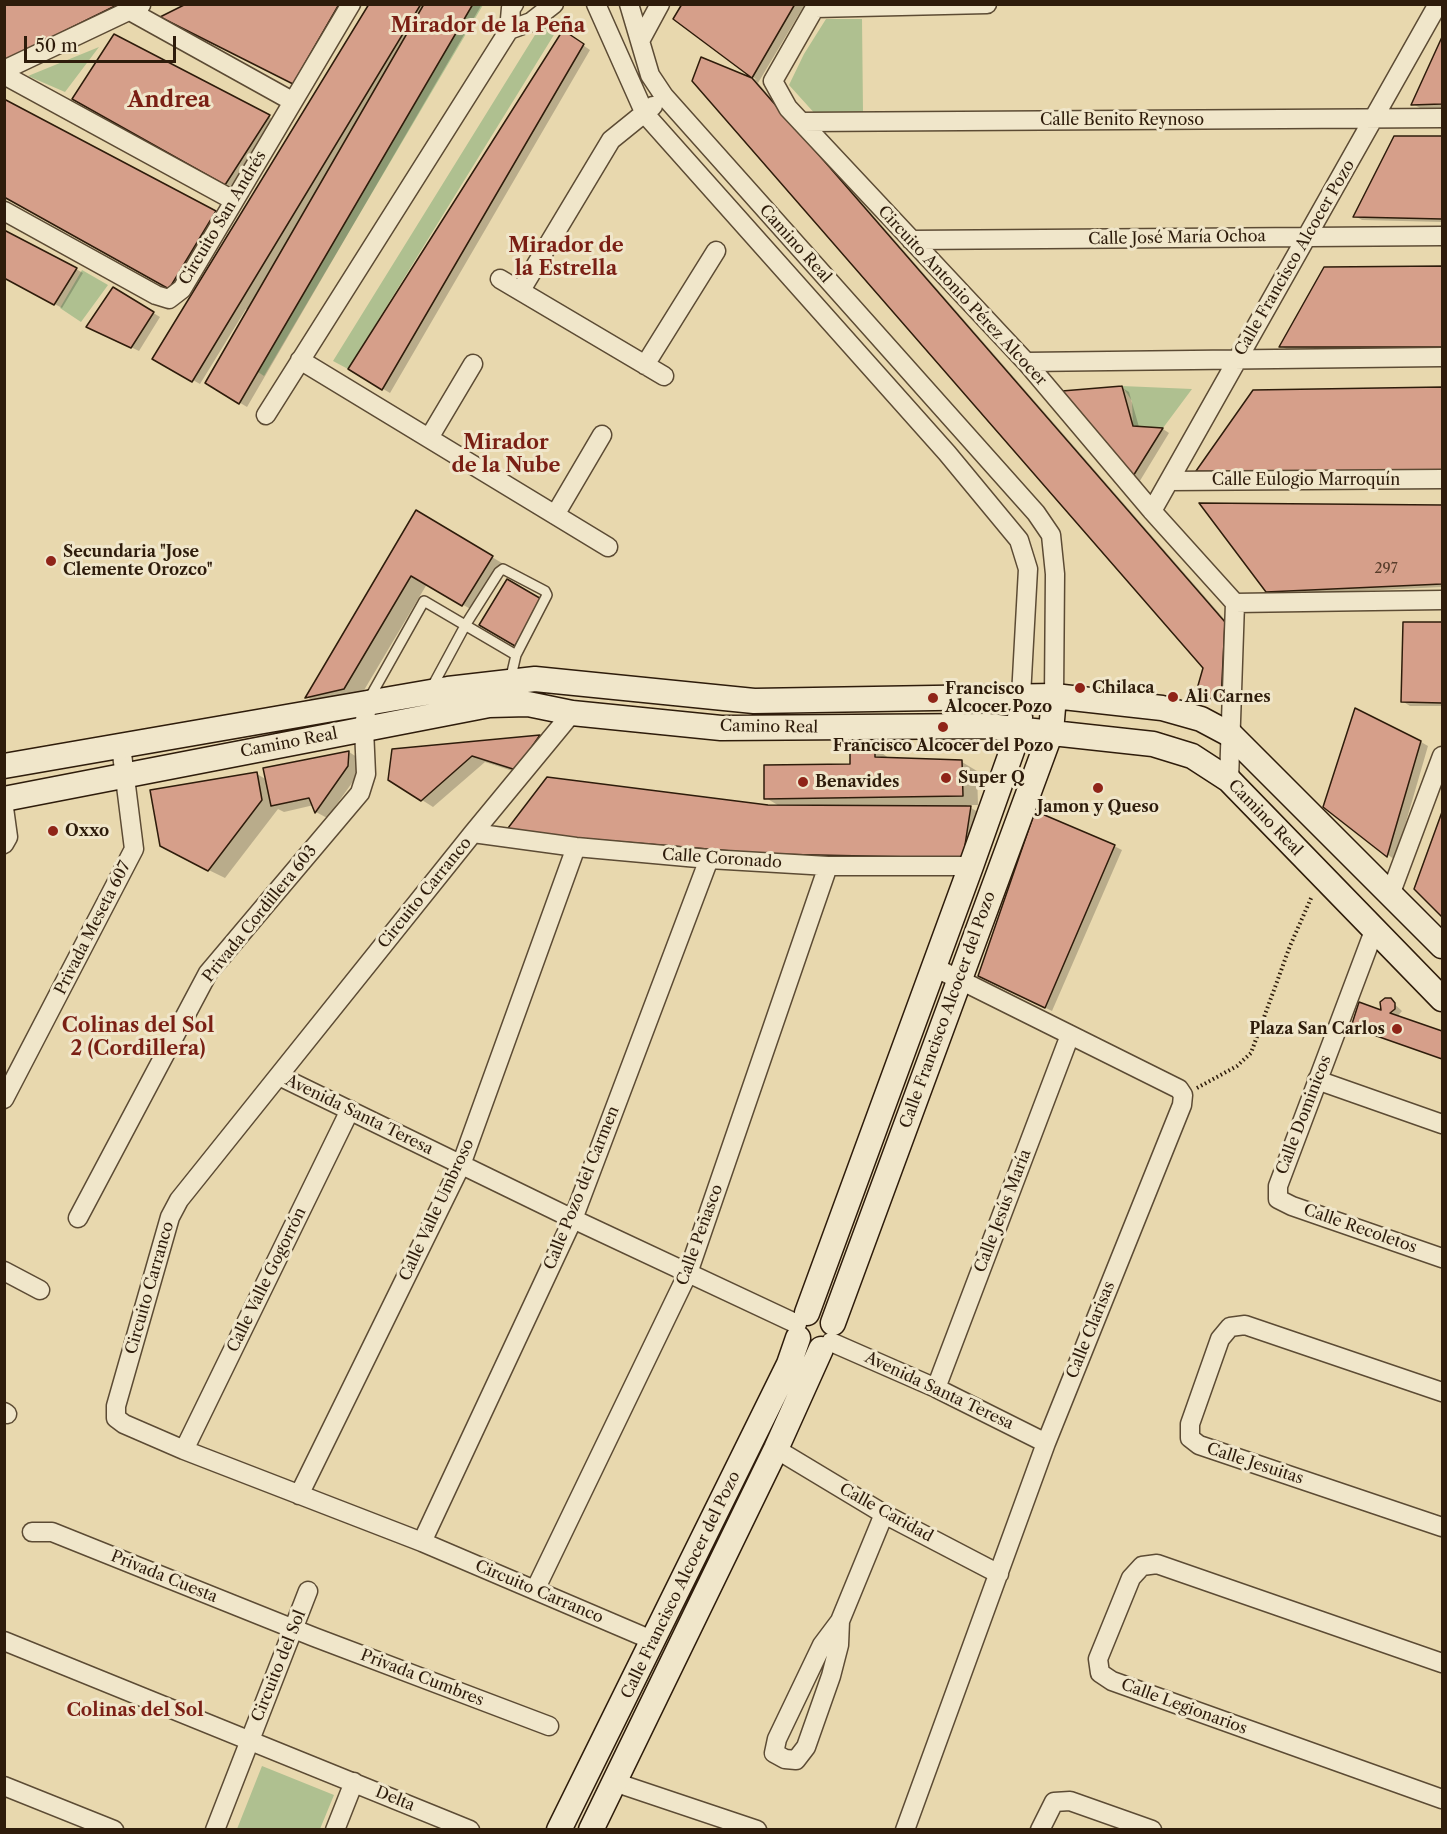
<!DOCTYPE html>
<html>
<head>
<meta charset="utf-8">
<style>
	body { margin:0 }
	#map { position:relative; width:1447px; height:1834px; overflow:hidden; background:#e8d8ae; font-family:"Libre Caslon Text",serif }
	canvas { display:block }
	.frame { position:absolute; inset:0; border:6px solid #2e1c0b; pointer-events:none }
	.scale { position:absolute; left:24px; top:36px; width:152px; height:27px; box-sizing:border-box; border:3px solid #2e1c0b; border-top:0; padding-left:8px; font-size:18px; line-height:21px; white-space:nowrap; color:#2e1c0b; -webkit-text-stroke:4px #f0e6ca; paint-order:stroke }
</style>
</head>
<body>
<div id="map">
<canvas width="1447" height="1834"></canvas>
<div class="frame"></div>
<div class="scale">50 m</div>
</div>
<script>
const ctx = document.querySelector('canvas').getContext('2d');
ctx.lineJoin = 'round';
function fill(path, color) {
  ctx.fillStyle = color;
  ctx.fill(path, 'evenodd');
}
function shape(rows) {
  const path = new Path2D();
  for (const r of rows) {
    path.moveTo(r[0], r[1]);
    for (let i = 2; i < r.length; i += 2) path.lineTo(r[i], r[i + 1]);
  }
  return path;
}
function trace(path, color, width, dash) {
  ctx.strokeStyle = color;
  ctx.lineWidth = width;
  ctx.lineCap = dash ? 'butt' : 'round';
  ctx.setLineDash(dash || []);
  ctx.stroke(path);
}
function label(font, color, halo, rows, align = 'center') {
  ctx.font = font + ' "Libre Caslon Text",serif';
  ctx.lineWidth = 6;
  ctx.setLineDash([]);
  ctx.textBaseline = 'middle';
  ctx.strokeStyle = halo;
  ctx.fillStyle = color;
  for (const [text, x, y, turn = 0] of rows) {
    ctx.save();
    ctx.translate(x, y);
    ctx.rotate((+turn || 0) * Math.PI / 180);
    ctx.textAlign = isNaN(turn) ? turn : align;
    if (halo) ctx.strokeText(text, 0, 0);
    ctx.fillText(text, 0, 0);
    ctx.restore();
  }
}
fill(shape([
	[471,5,483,5,264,376,252,368],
	[826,19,862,19,863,112,817,116,789,85,804,54],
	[543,22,560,25,348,369,333,361],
	[99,47,65,92,28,76],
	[82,270,108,285,81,322,60,308],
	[1122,386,1192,389,1163,428,1133,426,1132,401],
	[262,1766,334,1795,320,1829,237,1829]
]), '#afc090');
fill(shape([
	[6,4,134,4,4,68],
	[338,4,346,9,301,87,169,21],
	[371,4,482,4,247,407,207,383,248,310,246,309,200,384,154,358],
	[684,4,805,4,758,83,1232,628,1228,703,1204,700,1196,695,1204,668,702,59,757,80,675,19],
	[571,37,590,50,390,393,350,369],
	[1442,40,1442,108,1420,108,1413,104],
	[74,99,269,117,276,121,233,188],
	[1442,137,1442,222,1362,220,1355,216,1395,138],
	[4,195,215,212,222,216,177,292],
	[1442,267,1442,350,1288,350,1281,346,1325,268],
	[76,269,83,273,62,308,4,276],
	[114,289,160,317,139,351,96,330],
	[1121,387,1129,392,1139,427,1163,429,1169,433,1138,484,1131,480],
	[1442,388,1442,475,1205,475,1198,471,1253,391],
	[1202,504,1442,507,1442,587,1275,595,1267,590],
	[416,512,507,566,479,614,427,584,360,697,322,706,307,697],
	[1442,623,1442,706,1410,706,1402,701,1404,624],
	[540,737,551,743,528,776,485,762,433,807,422,800,393,750],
	[1421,742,1428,746,1395,860,1325,807],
	[875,748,890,759,962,762,977,771,978,805,966,805,978,812,970,861,776,857,514,835,781,807,766,798,852,765],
	[349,752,360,759,359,773,327,818,316,812,314,805,284,812,278,809,225,878,178,855,257,774,267,780],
	[1442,817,1442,915,1416,889],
	[1114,846,1122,850,1052,1011,987,980],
	[1390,1000,1402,1011,1397,1017,1442,1033,1442,1059,1352,1027,1383,1012]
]), '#0003');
const building = shape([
	[4,4,119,4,4,61,4,4],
	[186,4,339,4,293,84,160,17,186,4],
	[369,4,421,4,192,382,152,359,369,4],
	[424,4,473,4,239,404,205,383,424,4],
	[682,4,795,4,752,78,673,19,682,4],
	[563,30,584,44,382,390,348,369,563,30],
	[114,34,270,115,225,185,72,99,114,34],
	[1442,37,1442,104,1411,105,1442,37],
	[701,57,752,78,1225,622,1221,700,1195,696,1203,668,692,81,701,57],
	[4,99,216,211,169,289,4,197,4,99],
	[1394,136,1442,136,1442,219,1353,217,1394,136],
	[4,230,77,268,54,305,4,278,4,230],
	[1442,266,1442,347,1279,347,1324,267,1442,266],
	[113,287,154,312,131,348,86,327,113,287],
	[1122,386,1133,426,1163,428,1130,481,1062,391,1122,386],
	[1442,387,1442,472,1196,471,1253,390,1442,387],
	[1199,503,1442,505,1442,584,1266,592,1199,503],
	[416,510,493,556,462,606,411,576,344,689,305,698,416,510],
	[507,579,543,600,515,646,479,625,507,579],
	[1403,622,1442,622,1442,703,1401,702,1403,622],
	[1355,708,1421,741,1387,857,1323,807,1355,708],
	[540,735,516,770,472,756,421,801,388,780,392,749,540,735],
	[850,746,875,746,875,757,962,760,963,796,764,799,764,765,850,764,850,746],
	[349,751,348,766,315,813,309,798,271,806,263,768,349,751],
	[257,772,262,800,208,871,160,846,150,790,257,772],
	[547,777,768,805,971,806,963,858,767,854,505,832,547,777],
	[1035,811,1115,845,1045,1008,978,976,1035,811],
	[1442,812,1442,917,1414,889,1442,812],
	[1385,998,1391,998,1395,1003,1395,1009,1390,1013,1442,1031,1442,1059,1351,1027,1359,1002,1381,1010,1380,1002,1385,998]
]);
fill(building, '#d69f8a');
trace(building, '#2e1c0b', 1.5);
const lane = shape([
	[432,687,466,624,499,572,503,569,545,591,547,595,516,655],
	[369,699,424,601,516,655,510,681]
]);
const street = shape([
	[596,4,645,114,947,453,1019,540,1028,569,1021,696],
	[629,4,650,75,664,96,1036,513,1051,535,1055,574,1054,696],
	[817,4,773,81,788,108,1026,362,1152,511,1235,603,1229,780],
	[815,8,987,4],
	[130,11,292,101],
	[509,30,531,22,554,4],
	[640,41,660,4],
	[4,70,141,5],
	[4,75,233,200],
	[801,122,1442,118],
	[4,211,156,295,169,299,182,289,351,4],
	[911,240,1442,236],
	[500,279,664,376],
	[521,290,611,140,653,106],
	[300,360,608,547],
	[1026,362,1442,357],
	[645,365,716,251],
	[266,415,509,30,511,8,514,4],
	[429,438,473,364],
	[1169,481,1442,479],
	[1152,511,1438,4],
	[555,515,602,435],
	[1235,603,1442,600],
	[572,713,473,833,179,1200,170,1217,116,1406,116,1418,124,1424,184,1450,422,1542,654,1641],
	[4,808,8,837,4,844],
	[473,833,576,847,709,859,828,866,971,866],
	[1390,895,1442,756],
	[1374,931,1278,1186,1278,1199,1292,1206,1442,1258],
	[279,1076,573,1219,797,1324],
	[1317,1080,1442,1124],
	[4,1099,134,849,121,746],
	[78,1218,208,973,360,793,366,774,364,729,367,703],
	[4,1271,40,1290],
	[831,1342,936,1388,1046,1443],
	[936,1388,1070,1035],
	[1442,1392,1245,1325,1230,1327,1220,1339,1190,1424,1190,1438,1199,1445,1442,1527],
	[4,1412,7,1414],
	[776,1449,884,1514,999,1574],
	[184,1450,350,1110],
	[299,1495,461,1165,576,847],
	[32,1532,52,1532,314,1637,549,1726],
	[422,1542,573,1219,709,859],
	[535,1590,688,1273,828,866],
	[840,1621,839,1645,831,1676,806,1747,796,1760,785,1759,774,1753,777,1739,822,1645,840,1621,884,1514],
	[4,1641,470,1830],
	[1442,1663,1157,1564,1142,1566,1131,1578,1098,1659,1100,1673,1112,1681,1442,1799],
	[614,1782,757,1830],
	[4,1786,114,1830],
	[215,1830,308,1591],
	[335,1830,354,1782],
	[905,1830,1046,1443,1182,1105,1183,1095,1179,1089,934,967],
	[1040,1830,1054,1802,1070,1801,1152,1830]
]);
const secondary = shape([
	[4,766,448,689,535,679,754,701,1054,696,1162,708,1201,719,1231,735,1442,946],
	[4,799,489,705,528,704,572,713,721,728,988,726,1153,744,1192,756,1229,780,1442,999],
	[807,1313,971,866,1019,731,1020,717],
	[833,1323,1051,732,1054,696],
	[559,1830,789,1364,798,1338],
	[591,1830,776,1449,821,1349]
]);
trace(lane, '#5c4b34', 12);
trace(street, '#5c4b34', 21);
trace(secondary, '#2e1c0b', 27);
trace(shape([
	[1197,1088,1237,1066,1251,1053,1290,946,1312,896]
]), '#2e1c0b', 4, [1.5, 3]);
trace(lane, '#f0e6ca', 9);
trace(street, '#f0e6ca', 18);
trace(secondary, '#f0e6ca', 24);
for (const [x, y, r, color] of [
	[51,561,6,"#8f2418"],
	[1080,688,6,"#8f2418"],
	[1173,697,6,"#8f2418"],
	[933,698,6,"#8f2418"],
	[943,727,6,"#8f2418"],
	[946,778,6,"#8f2418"],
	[803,782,6,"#8f2418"],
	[1098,788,6,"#8f2418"],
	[53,831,6,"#8f2418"],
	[1397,1029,6,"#8f2418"]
]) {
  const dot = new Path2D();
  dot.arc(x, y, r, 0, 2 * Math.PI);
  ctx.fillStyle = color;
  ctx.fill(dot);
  trace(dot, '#f0e6ca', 2);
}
label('14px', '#583d2b', null, [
	["297",1386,569]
]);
label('16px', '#2e1c0b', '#f0e6ca', [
	["Calle Benito Reynoso",1122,120],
	["Circuito San Andrés",223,218,-59],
	["Calle José María Ochoa",1177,238,-1],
	["Camino Real",795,244,48],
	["Calle Francisco Alcocer Pozo",1295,258,-60],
	["Circuito Antonio Pérez Alcocer",962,296,47],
	["Calle Eulogio Marroquín",1306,480],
	["Camino Real",769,727,1],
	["Camino Real",289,743,-11],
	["Camino Real",1265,818,46],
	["Calle Coronado",722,859,4],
	["Circuito Carranco",425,893,-51],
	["Privada Cordillera 603",260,914,-51],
	["Privada Meseta 607",93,928,-63],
	["Calle Francisco Alcocer del Pozo",948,1010,-70],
	["Avenida Santa Teresa",359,1115,26],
	["Calle Dominicos",1304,1115,-69],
	["Calle Pozo del Carmen",582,1188,-68],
	["Calle Valle Umbroso",437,1210,-65],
	["Calle Jesús María",1003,1211,-69],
	["Calle Recoletos",1360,1229,19],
	["Calle Peñasco",700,1235,-70],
	["Calle Valle Gogorrón",267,1280,-64],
	["Circuito Carranco",150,1288,-74],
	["Calle Clarisas",1091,1330,-68],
	["Avenida Santa Teresa",939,1391,25],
	["Calle Jesuitas",1255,1464,18],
	["Calle Caridad",886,1513,29],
	["Privada Cuesta",164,1577,22],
	["Calle Francisco Alcocer del Pozo",681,1585,-64],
	["Circuito Carranco",539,1592,23],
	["Circuito del Sol",279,1666,-68],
	["Privada Cumbres",422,1678,21],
	["Calle Legionarios",1184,1707,20],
	["Delta",395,1799,22]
]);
label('bold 16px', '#2e1c0b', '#f0e6ca', [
	["Secundaria \"Jose",63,552],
	["Clemente Orozco\"",63,570],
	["Chilaca",1092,688],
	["Francisco",945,689],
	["Alcocer Pozo",945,707],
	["Ali Carnes",1185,697],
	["Francisco Alcocer del Pozo",943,746,"center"],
	["Super Q",958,778],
	["Benavides",815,782],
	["Jamon y Queso",1098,807,"center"],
	["Oxxo",65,831],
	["Plaza San Carlos",1385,1029,"right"]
], 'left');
label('bold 18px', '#7a1f14', '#f0e6ca', [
	["Colinas del Sol",135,1711]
]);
label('bold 20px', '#7a1f14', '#f0e6ca', [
	["Mirador de la Peña",488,26],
	["Mirador de",566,246],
	["la Estrella",566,269],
	["Mirador",506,443],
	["de la Nube",506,466],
	["Colinas del Sol",138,1026],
	["2 (Cordillera)",138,1049]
]);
label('bold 22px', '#7a1f14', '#f0e6ca', [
	["Andrea",169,101]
]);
</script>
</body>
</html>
